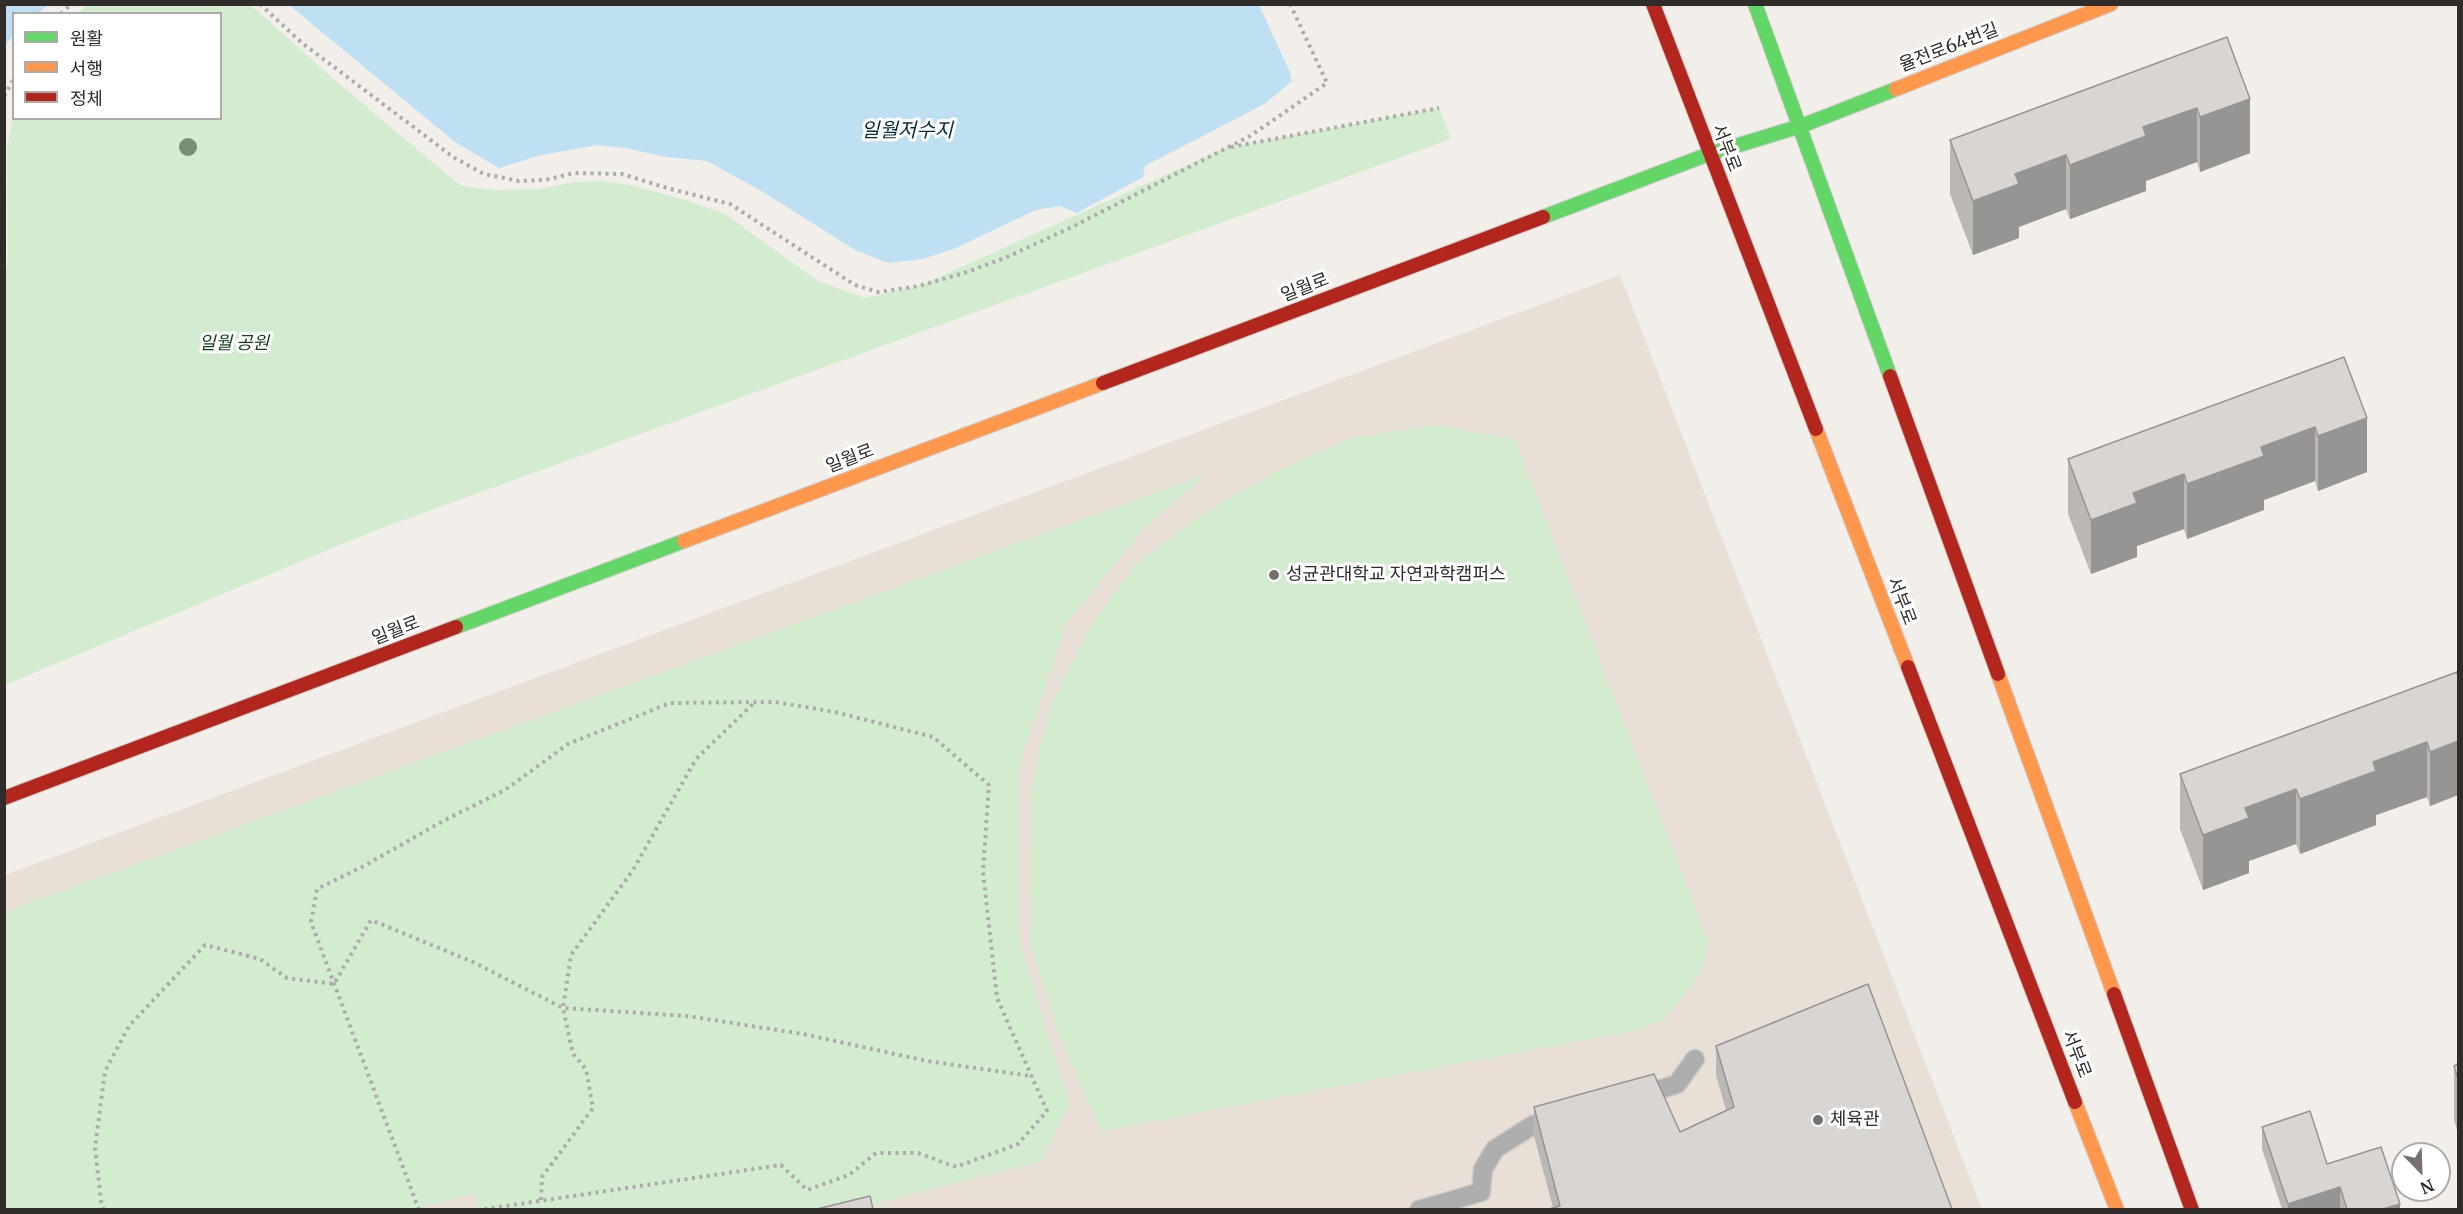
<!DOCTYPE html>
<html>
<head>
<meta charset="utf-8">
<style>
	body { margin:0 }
	#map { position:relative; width:2463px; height:1214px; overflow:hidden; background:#f2eeea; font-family:Merriweather,"Noto Sans KR",serif }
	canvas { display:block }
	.frame { position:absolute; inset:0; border:6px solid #2f2c29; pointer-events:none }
	.legend { position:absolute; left:12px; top:12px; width:210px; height:108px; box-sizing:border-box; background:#fff; border:2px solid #acaba9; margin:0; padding:8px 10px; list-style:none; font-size:18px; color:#2f2c29 }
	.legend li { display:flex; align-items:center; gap:12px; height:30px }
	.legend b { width:30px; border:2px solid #acaba9 }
	.north { position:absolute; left:2391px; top:1142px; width:60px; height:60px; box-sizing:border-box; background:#fff; border:2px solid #acaba9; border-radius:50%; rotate:157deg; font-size:16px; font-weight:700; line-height:24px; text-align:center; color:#2f2c29 }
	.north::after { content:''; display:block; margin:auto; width:21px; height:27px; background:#73706d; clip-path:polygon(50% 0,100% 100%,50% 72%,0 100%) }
</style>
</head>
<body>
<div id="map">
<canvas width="2463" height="1214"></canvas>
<div class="frame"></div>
<ul class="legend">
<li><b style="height:8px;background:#63d668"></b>원활</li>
<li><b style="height:8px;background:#ff974d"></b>서행</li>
<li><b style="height:8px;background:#b3261e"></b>정체</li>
</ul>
<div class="north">N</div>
</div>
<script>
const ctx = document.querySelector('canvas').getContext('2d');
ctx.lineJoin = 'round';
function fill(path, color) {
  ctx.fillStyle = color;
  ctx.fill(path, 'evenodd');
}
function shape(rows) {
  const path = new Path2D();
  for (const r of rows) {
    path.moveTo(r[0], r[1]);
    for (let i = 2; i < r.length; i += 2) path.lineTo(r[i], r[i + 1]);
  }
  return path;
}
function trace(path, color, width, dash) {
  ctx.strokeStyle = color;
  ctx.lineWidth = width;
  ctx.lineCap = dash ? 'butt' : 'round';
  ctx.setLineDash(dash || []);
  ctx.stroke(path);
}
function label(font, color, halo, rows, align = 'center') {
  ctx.font = font + ' Merriweather,"Noto Sans KR",serif';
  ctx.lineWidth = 6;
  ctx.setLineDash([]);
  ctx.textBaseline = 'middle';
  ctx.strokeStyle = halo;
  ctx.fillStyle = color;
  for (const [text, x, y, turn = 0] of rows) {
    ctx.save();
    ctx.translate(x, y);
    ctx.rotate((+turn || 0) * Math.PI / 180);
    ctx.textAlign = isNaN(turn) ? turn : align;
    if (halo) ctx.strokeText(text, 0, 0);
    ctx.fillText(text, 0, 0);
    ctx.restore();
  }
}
fill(shape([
	[1620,275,1982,1209,5,1210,5,875]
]), '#e8e0d7');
fill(shape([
	[90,4,251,5,330,76,461,186,495,190,540,189,574,182,602,181,630,185,689,201,725,214,818,281,865,298,919,286,1225,148,1439,108,1451,139,371,532,5,685,4,285,8,256,7,150,13,114,14,118,220,118,220,14,78,13],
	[1437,425,1515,440,1708,941,1703,970,1665,1019,1637,1030,1101,1131,1060,1038,1030,940,1033,779,1052,702,1089,629,1135,565,1203,514,1279,470,1351,438],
	[1207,474,1146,526,1067,622,1018,769,1019,941,1069,1104,1042,1161,849,1210,479,1210,475,1193,411,1210,5,1210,5,912]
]), '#d3ecd0');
fill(shape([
	[5,4,49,4,49,5,38,13,14,14,13,36,5,45],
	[289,5,1259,5,1290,72,1292,81,1266,103,1145,166,1143,177,1077,213,1060,206,1036,210,956,248,923,259,888,263,855,250,763,192,707,161,666,157,625,148,598,145,541,155,499,168,455,142]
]), '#bfe0f2');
const lane = shape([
	[1639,1096,1677,1084,1695,1059],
	[1419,1210,1481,1192,1483,1169,1495,1149,1533,1125,1558,1118]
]);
const fast = shape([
	[1755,4,1890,376],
	[1543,217,1709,154,1801,126,1896,89],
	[456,627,684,541]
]);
const slow = shape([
	[1896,89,2111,4],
	[1816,429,1908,667],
	[684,541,1103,383],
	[1998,674,2114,994],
	[2075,1102,2117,1210]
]);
const jam = shape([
	[1653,4,1816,429],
	[1890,376,1998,674],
	[1103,383,1543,217],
	[1908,667,2075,1102],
	[4,798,456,627],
	[2114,994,2192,1210]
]);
trace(lane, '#cecbc8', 21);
trace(fast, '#cecbc8', 16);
trace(slow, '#cecbc8', 16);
trace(jam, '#cecbc8', 16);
trace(shape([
	[260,4,302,43,411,125,453,157,484,174,519,181,545,180,574,173,622,174,667,188,730,204,855,285,878,292,919,286,964,273,1007,257,1072,227,1250,136,1327,83,1290,4],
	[61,14,71,4],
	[4,96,14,79],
	[1231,147,1439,108],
	[541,1200,542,1177,593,1108,586,1069,573,1054,563,1008,571,955,633,870,696,759,754,703],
	[104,1210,101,1201,95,1148,105,1071,129,1026,205,945,260,959,287,978,334,984,371,920,473,962,563,1008,687,1016,803,1034,927,1061,1031,1076],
	[419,1210,311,922,317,889,364,866,443,821,505,790,568,744,670,703,775,702,835,712,933,737,989,785,983,872,997,998,1047,1111,1018,1144,956,1167,918,1153,876,1153,849,1175,807,1190,781,1165,479,1210]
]), '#ababa9', 4, [3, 4.5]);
trace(lane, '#aeaeae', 18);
trace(fast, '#63d668', 14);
trace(slow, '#ff974d', 14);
trace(jam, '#b3261e', 14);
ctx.fillStyle = '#768d76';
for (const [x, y] of [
	[188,147]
]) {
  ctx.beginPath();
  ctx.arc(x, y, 9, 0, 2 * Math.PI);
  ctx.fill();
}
fill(shape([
	[2227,37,2250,153,2200,172,2197,162,2146,181,2146,191,2070,219,2066,209,2019,227,2019,238,1973,255,1950,194,1950,140],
	[2344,357,2367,472,2318,491,2315,481,2264,500,2264,510,2187,539,2184,529,2137,546,2137,557,2091,574,2068,514,2068,459],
	[2458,677,2458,795,2430,806,2427,797,2376,815,2376,825,2300,854,2296,844,2249,861,2249,873,2203,890,2180,829,2180,774],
	[1716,1046,1952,1209,1553,1208,1534,1136,1534,1107,1680,1132,1726,1110,1716,1075],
	[2458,1064,2458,1133,2454,1120,2454,1066],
	[2262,1127,2327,1164,2400,1209,2282,1209,2262,1149]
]), '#bab7b5');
fill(shape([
	[2250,99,2250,153,2200,172,2200,117],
	[2197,108,2197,162,2146,181,2146,191,2070,219,2070,165,2143,127],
	[2066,155,2066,209,2019,227,2019,238,1973,255,1973,201,2015,174],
	[2367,418,2367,472,2318,491,2318,436],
	[2315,427,2315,481,2264,500,2264,510,2187,539,2187,484,2261,447],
	[2184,474,2184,529,2137,546,2137,557,2091,574,2091,520,2133,493],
	[2458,741,2458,795,2430,806,2430,752],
	[2427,742,2427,797,2376,815,2376,825,2300,854,2300,799,2373,762],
	[2296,789,2296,844,2249,861,2249,873,2203,890,2203,835,2245,808],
	[2340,1187,2340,1209,2288,1209,2288,1204],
	[2400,1204,2400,1209,2383,1209]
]), '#979593');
const building = shape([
	[2227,37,2250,99,2200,117,2197,108,2143,127,2146,136,2070,165,2066,155,2015,174,2019,184,1973,201,1950,140,2227,37],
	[2344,357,2367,418,2318,436,2315,427,2261,447,2264,456,2187,484,2184,474,2133,493,2137,503,2091,520,2068,459,2344,357],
	[2457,672,2458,677,2458,741,2430,752,2427,742,2373,762,2376,771,2300,799,2296,789,2245,808,2249,818,2203,835,2180,774,2457,672],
	[1868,984,1952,1209,1549,1209,1560,1206,1534,1107,1654,1074,1680,1132,1734,1107,1716,1046,1868,984],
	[2458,1064,2458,1079,2454,1066,2458,1064],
	[2310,1111,2327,1164,2381,1147,2400,1204,2383,1209,2347,1209,2340,1187,2288,1204,2262,1127,2310,1111],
	[870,1196,873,1209,817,1209,870,1196]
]);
fill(building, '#d8d5d2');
trace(building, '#979593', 1.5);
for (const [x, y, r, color] of [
	[1274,575,6,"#73706d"],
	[1818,1120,6,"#73706d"]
]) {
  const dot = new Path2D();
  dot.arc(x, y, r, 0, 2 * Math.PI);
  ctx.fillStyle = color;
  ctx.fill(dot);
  trace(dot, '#fff', 2);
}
label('18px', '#2f2c29', '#fff', [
	["율전로64번길",1949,48,-21],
	["서부로",1726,148,69],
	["일월로",1305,288,-21],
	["일월로",850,459,-21],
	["서부로",1901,601,69],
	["일월로",396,631,-21],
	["서부로",2076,1054,69]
]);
label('italic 18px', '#113e17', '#fff', [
	["일월 공원",234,344]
]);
label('18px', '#2f2c29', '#fff', [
	["성균관대학교 자연과학캠퍼스",1286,575],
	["체육관",1830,1120]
], 'left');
label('italic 20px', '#062e41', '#fff', [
	["일월저수지",907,131]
]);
</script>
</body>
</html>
